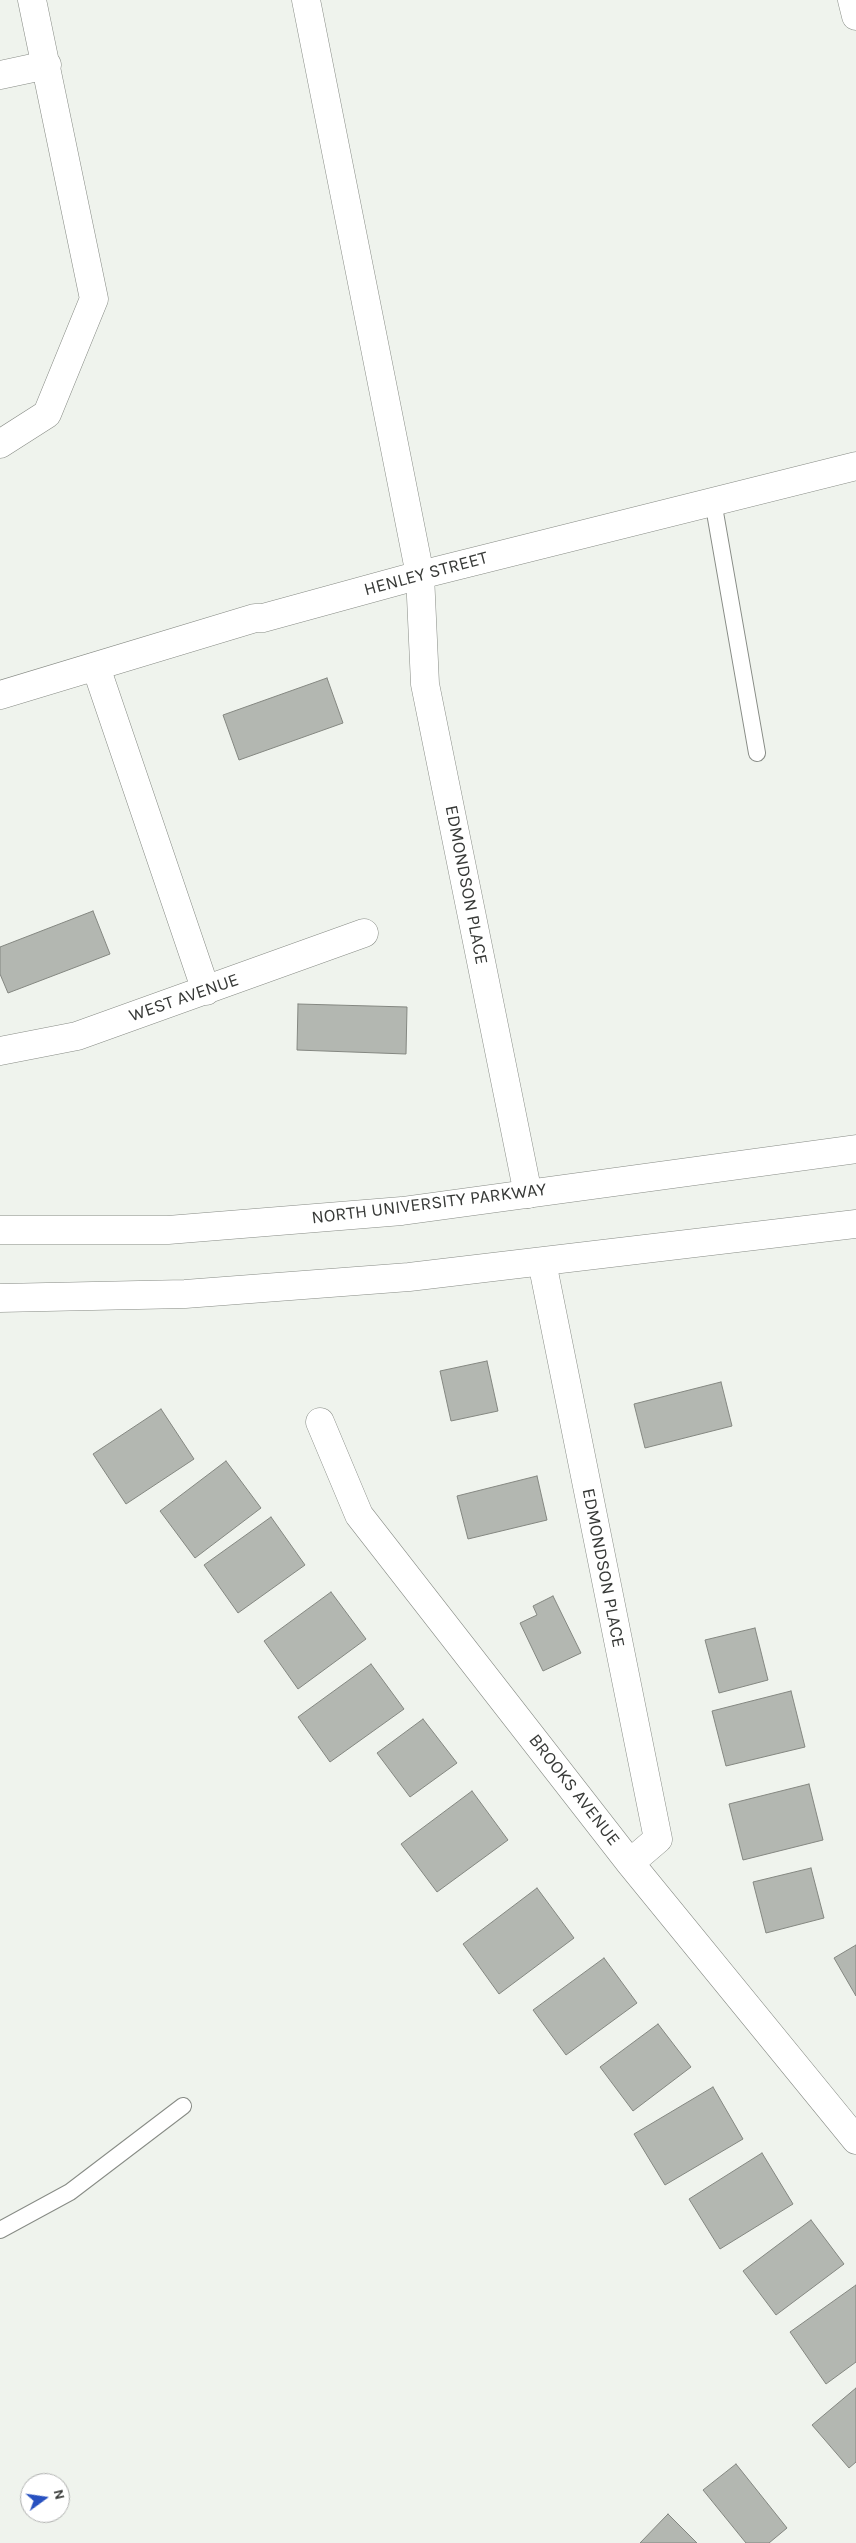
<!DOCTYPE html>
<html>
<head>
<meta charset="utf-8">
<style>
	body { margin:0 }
	#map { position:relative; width:856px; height:2543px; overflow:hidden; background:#eff3ed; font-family:Karla,sans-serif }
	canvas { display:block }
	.north { position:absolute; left:20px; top:2473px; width:50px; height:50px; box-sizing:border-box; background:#fff; border:1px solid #afb0af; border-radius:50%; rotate:76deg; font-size:14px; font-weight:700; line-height:20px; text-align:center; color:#373937 }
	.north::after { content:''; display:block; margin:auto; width:18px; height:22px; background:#2851c0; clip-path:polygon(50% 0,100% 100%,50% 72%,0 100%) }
</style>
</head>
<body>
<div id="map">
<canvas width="856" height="2543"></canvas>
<div class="north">N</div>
</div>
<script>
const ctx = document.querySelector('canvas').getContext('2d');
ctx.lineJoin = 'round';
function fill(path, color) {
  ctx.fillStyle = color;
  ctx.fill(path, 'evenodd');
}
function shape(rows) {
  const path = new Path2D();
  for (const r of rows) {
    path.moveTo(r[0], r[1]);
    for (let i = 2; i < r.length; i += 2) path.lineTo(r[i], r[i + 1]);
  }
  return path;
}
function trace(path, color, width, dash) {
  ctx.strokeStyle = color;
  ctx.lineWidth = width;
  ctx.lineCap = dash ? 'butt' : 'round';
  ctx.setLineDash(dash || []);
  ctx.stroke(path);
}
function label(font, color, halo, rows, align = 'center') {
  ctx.font = font + ' Karla,sans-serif';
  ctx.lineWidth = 5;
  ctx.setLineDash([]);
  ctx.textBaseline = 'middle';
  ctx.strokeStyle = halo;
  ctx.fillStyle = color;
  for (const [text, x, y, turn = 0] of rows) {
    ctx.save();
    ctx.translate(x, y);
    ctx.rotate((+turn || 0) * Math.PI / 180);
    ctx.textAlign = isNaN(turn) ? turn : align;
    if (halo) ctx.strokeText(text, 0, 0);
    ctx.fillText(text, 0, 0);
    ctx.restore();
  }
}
const building = shape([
	[327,678,343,723,239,760,223,715,327,678],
	[93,911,110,954,8,993,0,974,0,947,93,911],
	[298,1004,407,1007,406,1054,297,1050,298,1004],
	[487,1361,498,1411,451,1421,440,1371,487,1361],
	[721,1382,732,1426,645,1448,634,1404,721,1382],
	[161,1409,194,1459,126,1504,93,1454,161,1409],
	[226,1461,261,1508,195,1558,160,1511,226,1461],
	[537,1476,547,1520,468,1539,457,1496,537,1476],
	[271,1517,305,1565,238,1613,204,1565,271,1517],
	[331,1592,366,1639,298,1689,264,1641,331,1592],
	[553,1596,581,1653,543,1671,520,1623,537,1615,533,1606,553,1596],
	[755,1628,768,1680,719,1693,705,1640,755,1628],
	[371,1664,404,1709,330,1762,298,1717,371,1664],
	[791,1691,805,1747,726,1766,712,1711,791,1691],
	[423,1719,457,1763,410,1797,377,1753,423,1719],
	[809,1784,823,1840,743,1860,729,1804,809,1784],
	[472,1791,508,1840,437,1892,401,1844,472,1791],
	[811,1868,824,1918,766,1933,753,1882,811,1868],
	[537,1888,574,1938,499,1994,463,1944,537,1888],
	[856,1945,856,1996,834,1958,856,1945],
	[604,1958,637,2003,566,2055,533,2010,604,1958],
	[658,2024,691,2067,633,2111,600,2067,658,2024],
	[713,2087,743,2139,665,2185,634,2134,713,2087],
	[762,2153,793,2204,720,2249,689,2199,762,2153],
	[811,2220,844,2264,776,2315,743,2271,811,2220],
	[856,2285,856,2362,826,2384,790,2332,856,2285],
	[856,2388,856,2462,849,2468,812,2425,856,2388],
	[736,2464,787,2528,769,2543,746,2543,703,2490,736,2464],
	[668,2514,697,2543,640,2543,668,2514]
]);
fill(building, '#b3b7b1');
trace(building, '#848781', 1);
const lane = shape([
	[713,501,757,753],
	[0,2230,70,2192,183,2106]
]);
const street = shape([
	[306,0,420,575,425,684,528,1194],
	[852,0,856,16],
	[0,75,47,65],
	[0,444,47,414,94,299,32,0],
	[96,667,206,991],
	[0,695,255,618,263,618,420,575,856,466],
	[0,1051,77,1036,364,933],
	[542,1262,658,1839,630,1863],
	[320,1422,359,1515,630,1863,856,2140]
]);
const secondary = shape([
	[0,1230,168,1230,402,1211,856,1149],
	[0,1298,185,1294,409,1277,856,1224]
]);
trace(lane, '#878b85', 18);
trace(street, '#878b85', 29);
trace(secondary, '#878b85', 29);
trace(lane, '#fff', 16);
trace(street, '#fff', 28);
trace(secondary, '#fff', 28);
label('18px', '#373937', '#fff', [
	["HENLEY STREET",426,574,-15],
	["EDMONDSON PLACE",466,885,79],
	["WEST AVENUE",184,998,-19],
	["NORTH UNIVERSITY PARKWAY",429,1204,-7],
	["EDMONDSON PLACE",603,1568,79],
	["BROOKS AVENUE",574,1790,52]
]);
</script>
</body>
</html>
